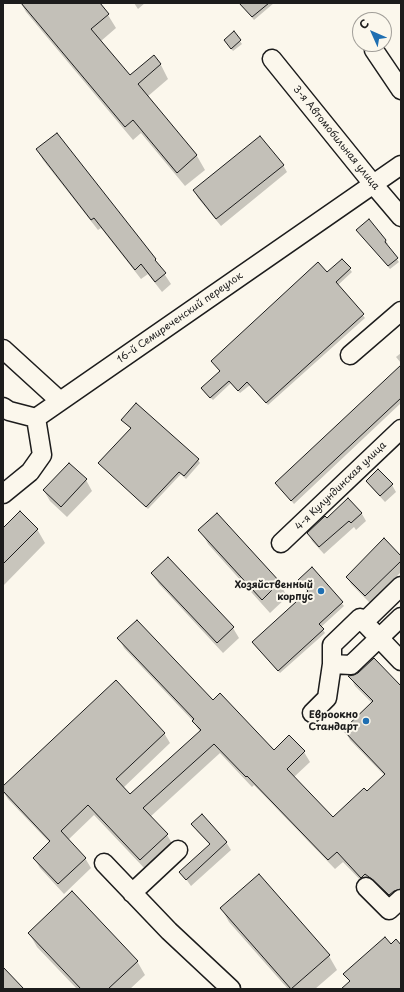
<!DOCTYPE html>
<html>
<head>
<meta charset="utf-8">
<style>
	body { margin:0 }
	#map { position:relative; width:404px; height:992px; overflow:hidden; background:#fbf7ec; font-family:"Playpen Sans",sans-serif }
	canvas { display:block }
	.frame { position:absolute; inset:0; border:4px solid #1c1c1c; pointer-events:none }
	.north { position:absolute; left:352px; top:12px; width:40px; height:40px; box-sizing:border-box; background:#fbf7ec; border:1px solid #a29f99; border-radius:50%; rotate:315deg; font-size:11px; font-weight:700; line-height:16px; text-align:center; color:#1c1c1c }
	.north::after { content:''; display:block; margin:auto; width:14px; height:18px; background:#1f6fb2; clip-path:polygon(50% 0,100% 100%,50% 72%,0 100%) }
</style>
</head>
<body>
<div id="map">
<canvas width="404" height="992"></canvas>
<div class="frame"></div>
<div class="north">С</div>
</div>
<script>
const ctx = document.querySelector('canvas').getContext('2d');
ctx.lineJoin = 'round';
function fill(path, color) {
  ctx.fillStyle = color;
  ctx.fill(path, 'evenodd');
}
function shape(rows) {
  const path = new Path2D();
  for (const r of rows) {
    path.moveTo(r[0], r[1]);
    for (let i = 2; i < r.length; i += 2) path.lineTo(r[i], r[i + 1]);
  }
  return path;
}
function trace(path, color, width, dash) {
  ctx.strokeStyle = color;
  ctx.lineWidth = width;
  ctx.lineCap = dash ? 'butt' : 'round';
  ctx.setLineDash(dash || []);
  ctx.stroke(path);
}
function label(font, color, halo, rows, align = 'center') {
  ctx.font = font + ' "Playpen Sans",sans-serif';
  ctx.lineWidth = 4;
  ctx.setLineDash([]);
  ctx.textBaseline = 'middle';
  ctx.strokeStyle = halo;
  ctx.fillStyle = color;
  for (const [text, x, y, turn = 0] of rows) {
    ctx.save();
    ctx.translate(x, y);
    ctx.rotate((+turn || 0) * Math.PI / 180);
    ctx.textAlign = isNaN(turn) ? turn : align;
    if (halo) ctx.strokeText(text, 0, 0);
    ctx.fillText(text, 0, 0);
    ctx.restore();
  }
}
fill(shape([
	[21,3,99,3,108,15,116,28,101,41,130,76,153,56,161,65,168,79,147,97,197,156,205,170,185,186,141,133,133,140,26,12],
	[134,3,145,3,138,9],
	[240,3,274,3,254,20],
	[234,33,242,44,233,51,225,41],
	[37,149,155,260,171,284,162,292,148,274,141,279,101,228,98,230,43,160],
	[283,165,287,172,221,226,198,198,194,190],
	[369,221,386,241,388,244,386,245,399,262,390,269,360,233],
	[342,260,352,272,338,285,365,318,268,405,250,385,240,393,231,383,213,400,204,392,220,372,212,361,327,274],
	[401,353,401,363,396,357],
	[401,366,401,403,294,504,276,483],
	[122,420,198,460,200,463,186,479,181,474,148,509,102,466,131,429],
	[86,480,92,491,67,517,50,501,44,491],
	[367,481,392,485,396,492,385,502,372,488],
	[348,499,362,514,366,521,356,530,354,527,324,554,312,541,308,533,326,519],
	[217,514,280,583,287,597,270,613,208,544,200,530],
	[37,529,45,543,3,586,3,530],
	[401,557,401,572,370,603,351,584,347,577],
	[312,569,344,606,321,627,325,633,280,673,253,642,308,592,299,580],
	[152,574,233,628,239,638,223,653,159,584],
	[119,638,213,702,274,751,304,752,310,762,294,777,333,818,367,793,385,776,350,740,345,730,372,703,355,686,350,676,401,688,401,901,396,905,367,887,343,862,335,869,254,785,252,787,220,753,150,817,167,835,173,845,146,870,94,815,68,840,85,858,91,868,64,894,40,868,34,858,50,843,8,799,3,791,3,788,164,733,170,743,123,788,130,795,200,732,193,721,124,648],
	[193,824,226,842,231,850,191,886,181,872,210,845,197,831],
	[259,876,329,956,337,970,315,989,288,989,229,922,221,908],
	[29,933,137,961,145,975,130,989,77,989,37,947]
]), '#0003');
const building = shape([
	[21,3,100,3,109,14,91,29,130,75,154,55,161,64,138,84,197,155,177,173,133,120,125,127,21,3],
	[239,3,269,3,252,17,239,3],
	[234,31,241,40,231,49,224,40,234,31],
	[57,133,156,259,155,260,166,273,155,282,141,264,135,270,94,218,91,220,36,149,57,133],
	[260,136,284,165,216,219,193,190,260,136],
	[369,219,386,240,385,242,398,258,388,266,356,230,369,219],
	[342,259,351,268,336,282,364,314,266,403,247,382,238,391,229,381,210,398,201,388,220,371,211,361,318,262,327,272,342,259],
	[401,365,401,398,291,501,275,483,401,365],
	[136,403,199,459,184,476,179,472,146,507,98,463,131,428,121,420,136,403],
	[69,463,87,479,61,507,43,490,69,463],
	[378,469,393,484,380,496,366,481,378,469],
	[348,498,362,513,351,523,349,521,319,547,307,533,325,516,327,518,348,498],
	[20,511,38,529,3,564,3,528,20,511],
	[217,513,280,582,262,600,198,530,217,513],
	[384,538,401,556,401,561,365,596,346,577,384,538],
	[168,557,234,627,217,643,151,573,168,557],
	[312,567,343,602,319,624,324,629,278,671,252,642,308,591,298,580,312,567],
	[137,620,213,700,220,693,274,750,289,735,305,751,287,769,333,817,364,788,367,791,385,774,343,730,373,701,348,676,354,675,358,673,374,658,401,686,401,889,394,891,389,895,373,880,365,874,361,878,337,852,328,860,247,776,246,777,214,744,143,808,168,834,140,860,88,805,61,831,86,858,58,884,33,858,50,841,3,791,3,786,116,680,165,733,116,779,130,794,201,730,192,721,194,719,117,638,137,620],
	[202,814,227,842,186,880,179,872,210,844,191,824,202,814],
	[259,874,330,955,291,989,220,908,259,874],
	[72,891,138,961,108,989,81,989,28,933,72,891],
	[385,937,391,944,396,939,401,945,401,989,341,989,350,981,343,974,385,937],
	[3,967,24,989,3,989,3,967]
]);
fill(building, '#c3c0b8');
trace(building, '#1c1c1c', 1);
const minor = shape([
	[374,50,401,90],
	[272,59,373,184,401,217],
	[3,349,60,401],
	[350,355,401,311],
	[3,407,9,411,36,418],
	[3,494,30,472,42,455,36,418,401,165],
	[281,543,401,429],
	[364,622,401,586],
	[332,664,351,665,401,617],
	[312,713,327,698,332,664,332,645,360,618,401,661],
	[104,863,169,931,231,989],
	[366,887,389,910,401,899],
	[132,893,178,850]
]);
trace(minor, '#1c1c1c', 21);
trace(minor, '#fbf7ec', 18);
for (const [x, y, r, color] of [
	[321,591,4,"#1f6fb2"],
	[366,721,4,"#1f6fb2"]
]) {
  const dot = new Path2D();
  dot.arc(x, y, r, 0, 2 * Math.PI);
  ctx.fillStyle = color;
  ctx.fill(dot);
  trace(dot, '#fbf7ec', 1.5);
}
label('10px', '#1c1c1c', '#fbf7ec', [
	["3-я Автомобильная улица",336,138,51],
	["16-й Семиреченский переулок",180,318,-35],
	["4-я Кулундинская улица",341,486,-44]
]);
label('bold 10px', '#1c1c1c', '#fbf7ec', [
	["Хозяйственный",313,585],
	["корпус",313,597],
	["Евроокно",358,715],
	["Стандарт",358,727]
], 'right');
</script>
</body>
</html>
